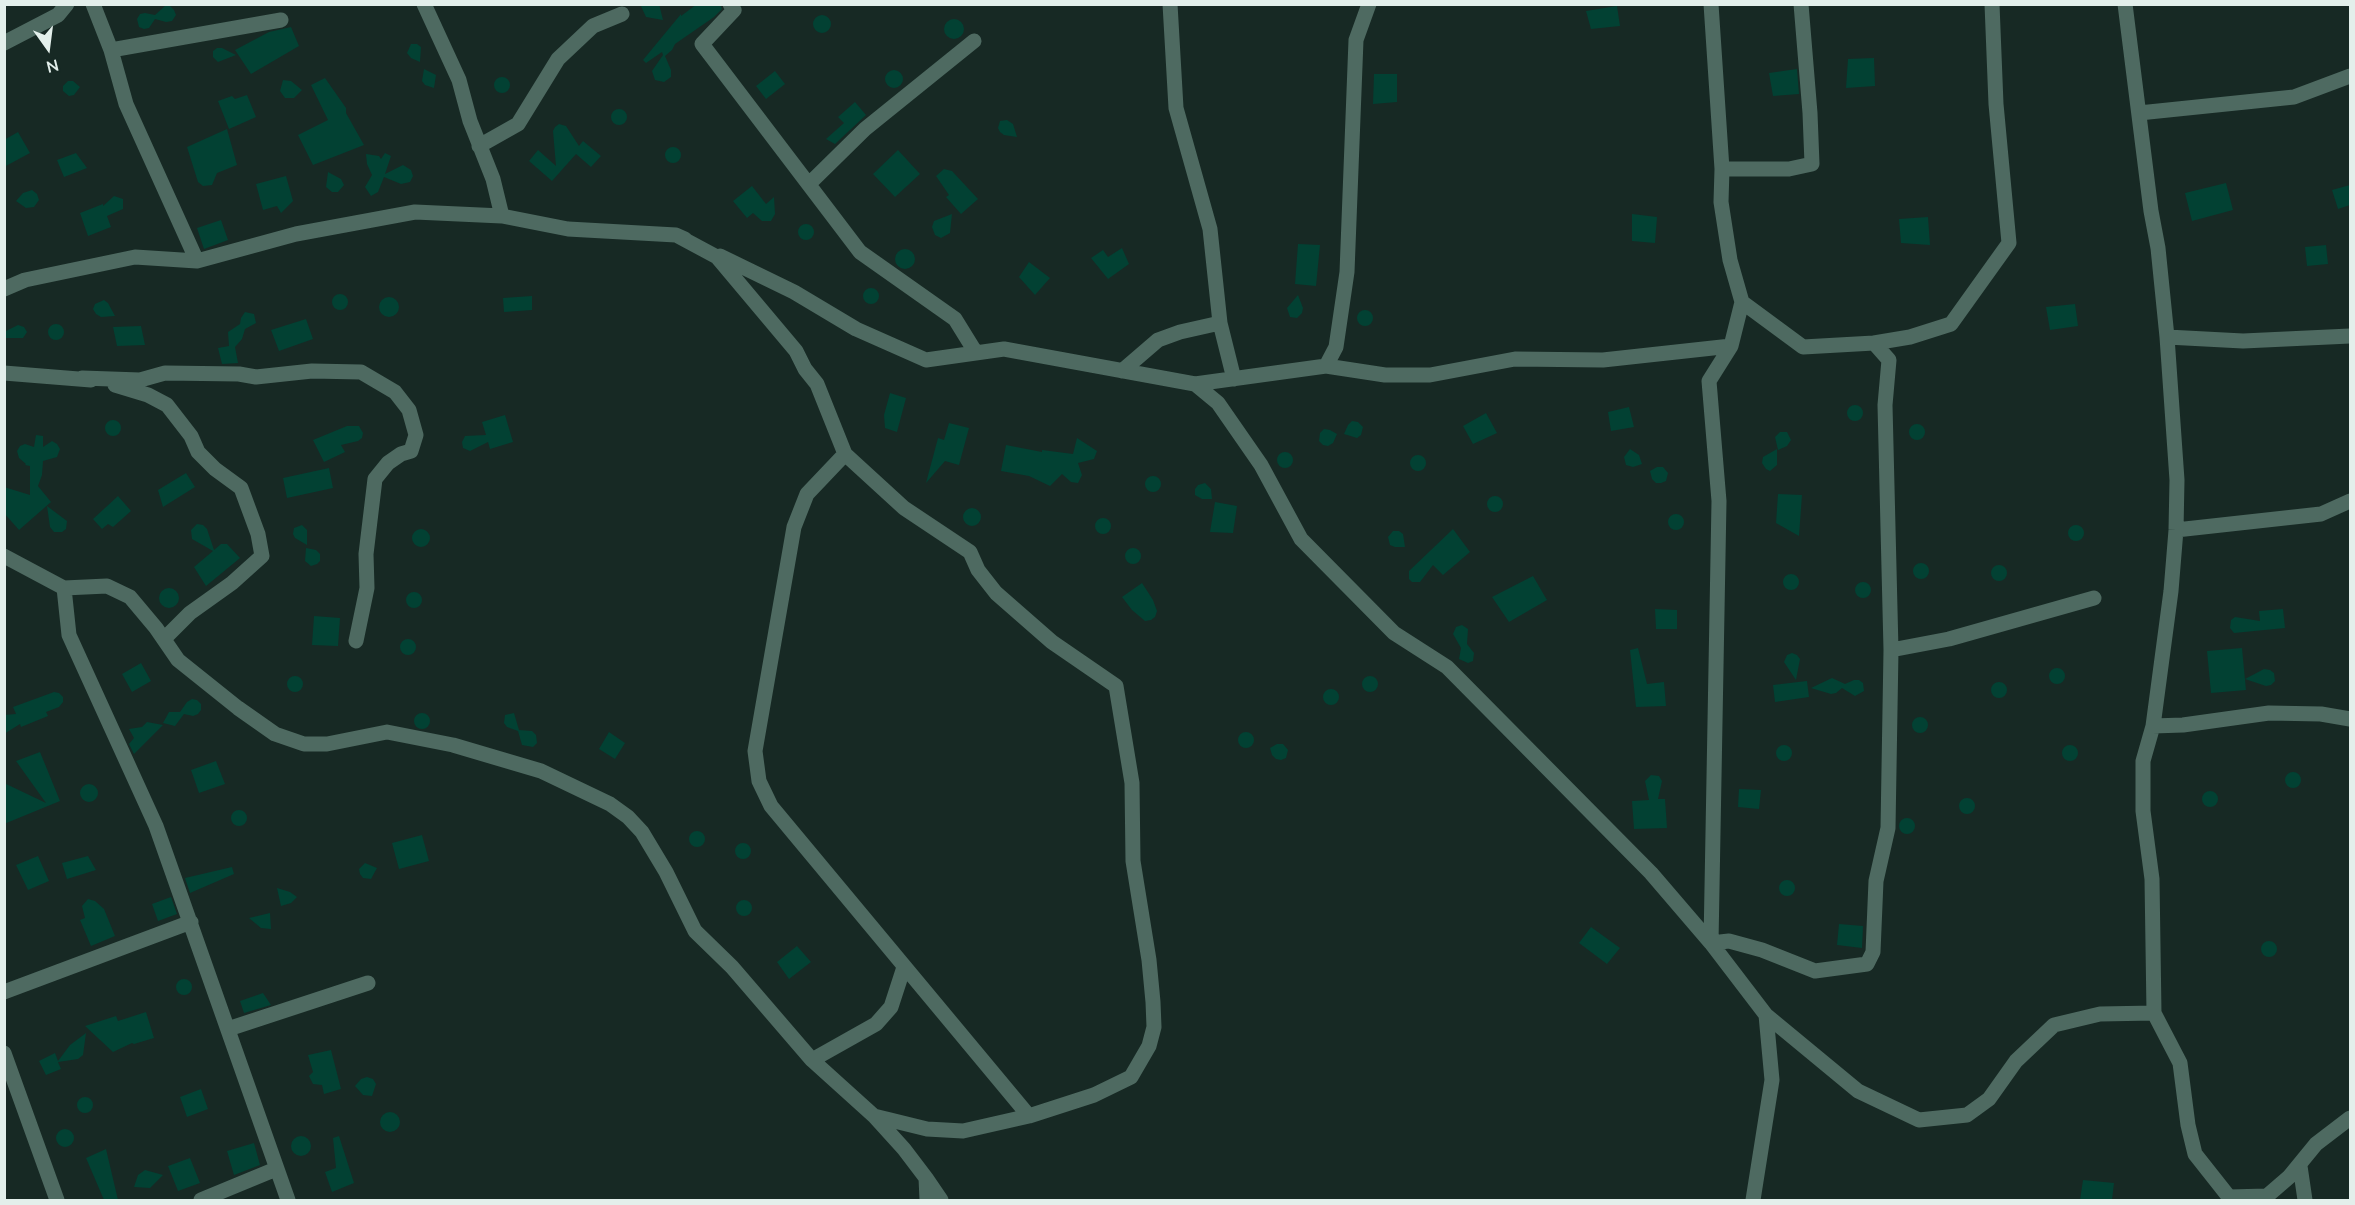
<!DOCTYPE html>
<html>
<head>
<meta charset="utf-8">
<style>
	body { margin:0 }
	#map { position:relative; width:2355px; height:1205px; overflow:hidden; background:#172924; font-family:"Nunito Sans",sans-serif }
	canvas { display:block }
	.frame { position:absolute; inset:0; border:6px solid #e3efeb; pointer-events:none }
	.north { position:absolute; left:18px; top:18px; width:60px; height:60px; -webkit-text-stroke:4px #172924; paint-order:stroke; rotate:166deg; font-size:16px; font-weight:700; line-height:24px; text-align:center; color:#e3efeb }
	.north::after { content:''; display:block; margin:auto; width:21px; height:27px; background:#e3efeb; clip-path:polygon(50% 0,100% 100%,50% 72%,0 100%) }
</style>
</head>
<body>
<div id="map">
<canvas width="2355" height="1205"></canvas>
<div class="frame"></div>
<div class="north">N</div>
</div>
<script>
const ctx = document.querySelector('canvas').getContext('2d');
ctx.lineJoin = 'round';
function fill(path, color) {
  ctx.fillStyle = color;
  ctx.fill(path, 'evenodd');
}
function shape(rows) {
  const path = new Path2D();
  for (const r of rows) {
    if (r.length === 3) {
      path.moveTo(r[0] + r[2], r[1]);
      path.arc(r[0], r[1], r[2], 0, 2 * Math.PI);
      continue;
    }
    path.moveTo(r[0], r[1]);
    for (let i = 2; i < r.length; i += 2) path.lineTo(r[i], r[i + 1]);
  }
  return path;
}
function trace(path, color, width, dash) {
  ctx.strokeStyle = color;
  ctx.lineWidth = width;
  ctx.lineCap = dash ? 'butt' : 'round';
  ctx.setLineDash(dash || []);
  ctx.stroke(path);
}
fill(shape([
	[640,4,659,4,663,20,646,17],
	[697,4,720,4,722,9,714,17,675,44,672,50,665,56,671,70,671,77,664,82,655,80,652,71,663,55,662,52,646,63,643,60,681,14,681,16],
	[165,6,170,6,174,10,176,15,172,21,166,22,155,19,149,28,144,29,139,27,137,19,140,14,145,13,155,15],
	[1617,6,1620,26,1591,29,1586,11],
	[822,24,9],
	[954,29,10],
	[291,27,299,46,251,74,235,50,269,32],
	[411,44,417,44,421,47,420,62,411,58,407,53],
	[217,48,222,48,236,55,218,62,213,57,213,51],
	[1874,58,1875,86,1846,88,1848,59],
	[424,69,436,75,434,88,425,85,422,81],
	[1797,69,1799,94,1773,96,1769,73],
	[894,79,9],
	[775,71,785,84,766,99,756,86],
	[1374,74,1397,74,1397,102,1373,104],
	[502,85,8],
	[325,78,346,108,346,113,364,145,313,165,298,135,328,120,311,85],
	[283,80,291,81,302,90,294,98,285,98,280,91],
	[68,81,73,81,80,87,74,95,69,96,63,91,63,86],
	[247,95,256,117,229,129,218,101,232,96,235,99],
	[855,102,866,115,835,144,826,139,844,123,838,117],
	[619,117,8],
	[1007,120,1013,124,1017,137,1004,135,1000,132,998,128,1000,121],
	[559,124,566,126,579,146,583,141,601,156,591,167,576,154,552,181,529,161,538,150,556,166,553,131,555,127],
	[227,129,237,165,217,173,212,185,203,186,198,182,187,147],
	[18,132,30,153,4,167,4,140],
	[673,155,8],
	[898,150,920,174,895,197,873,174],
	[76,153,87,168,64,177,57,160],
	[385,153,391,156,385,174,403,165,411,170,413,176,410,182,401,184,384,177,378,192,371,196,365,187,372,175,367,164,366,154,379,156,381,159],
	[944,169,952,171,978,199,961,214,946,197,949,195,936,176],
	[328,172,341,179,344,185,338,192,332,192,326,187],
	[286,176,293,201,281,213,277,206,263,210,256,184],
	[2226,183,2233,210,2192,221,2185,193],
	[2350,185,2350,205,2338,209,2332,190],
	[752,186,766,204,774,197,775,214,771,221,762,221,753,213,747,218,733,201],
	[32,190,37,194,39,200,34,207,26,208,16,201,23,193],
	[114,196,123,199,123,209,107,216,111,227,88,236,80,213,103,204,103,206],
	[952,214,950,233,941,238,935,235,932,227,934,221],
	[1632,214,1657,217,1655,243,1632,241],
	[1928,217,1930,245,1901,243,1899,219],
	[221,220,228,240,204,249,197,228],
	[806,232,8],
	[1298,244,1320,245,1316,286,1295,284],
	[2326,245,2328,264,2307,266,2305,247],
	[1122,248,1129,264,1108,279,1091,258,1103,250,1108,257],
	[905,259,10],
	[1029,262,1050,278,1035,295,1019,277],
	[871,296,8],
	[340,302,8],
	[1298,295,1303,308,1302,313,1297,318,1290,317,1287,308],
	[532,296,532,310,504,312,503,298],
	[389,307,10],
	[104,300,108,303,115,316,101,317,96,314,93,309,95,304],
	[2075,304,2078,326,2050,330,2046,307],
	[1365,318,8],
	[245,312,254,314,256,323,245,329,242,339,235,347,238,363,222,364,218,348,229,346,228,332,240,324,241,318],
	[306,319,313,339,279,351,271,330],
	[56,332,8],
	[18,325,24,327,27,332,23,338,4,338,4,332],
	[141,326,145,345,117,346,113,327],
	[890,393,906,398,897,432,885,428,884,415],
	[1855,413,8],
	[1629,407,1634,427,1611,431,1608,412],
	[1486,413,1497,433,1473,444,1463,426],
	[505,415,513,442,490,449,488,442,470,451,463,448,462,442,465,436,486,435,482,422],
	[113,428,8],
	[1352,421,1358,422,1363,427,1361,435,1357,438,1344,434,1348,425],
	[949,423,969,428,959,465,945,461,926,483,938,438,944,440],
	[1917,432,8],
	[347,426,359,426,363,433,362,438,358,441,341,445,345,452,324,462,313,440],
	[1324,429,1330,430,1337,434,1333,443,1328,446,1323,445,1319,441,1320,433],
	[1780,432,1787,432,1791,440,1787,446,1778,450,1775,437],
	[36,435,43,436,43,447,52,441,57,444,60,449,57,457,43,461,42,475,38,486,51,502,19,530,4,513,4,487,30,495,30,466,25,465,26,464,19,458,17,451,20,446,25,444,34,447],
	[1077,438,1097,451,1094,459,1078,463,1082,475,1078,483,1071,482,1062,474,1050,486,1029,476,1001,471,1006,445,1042,452,1042,450,1073,454],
	[1630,449,1639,455,1642,464,1633,467,1626,465,1624,457],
	[1777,449,1777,465,1770,471,1766,469,1762,463,1763,457],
	[1285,460,8],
	[1418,463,8],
	[1657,467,1663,467,1668,473,1666,481,1661,483,1656,483,1652,479,1650,471],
	[329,468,333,488,287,498,283,478],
	[186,473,195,487,163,507,158,490],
	[1153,484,8],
	[1205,483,1211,489,1212,499,1202,499,1195,495,1195,489,1198,485],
	[1778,494,1802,495,1799,536,1776,523],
	[1495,504,8],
	[118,496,131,511,113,527,108,524,102,529,93,519],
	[1215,502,1237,506,1233,533,1210,532],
	[47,506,67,521,66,529,62,532,54,532,50,527],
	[972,517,9],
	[1676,522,8],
	[1103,526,8],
	[197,524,203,525,207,529,214,550,221,544,227,544,240,558,206,586,194,567,213,551,192,539,191,530],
	[2076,533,8],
	[302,525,307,530,307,545,295,538,293,534,294,528],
	[1453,529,1470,552,1443,575,1433,565,1420,582,1412,582,1409,579,1409,571],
	[421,538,9],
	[1393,531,1399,531,1403,534,1405,547,1395,547,1390,545,1388,537],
	[1133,556,8],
	[306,548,316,550,320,554,320,561,317,564,311,566,305,561],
	[1921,571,8],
	[1999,573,8],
	[1791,582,8],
	[1533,576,1547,600,1509,622,1492,597],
	[1863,590,8],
	[1142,583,1153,600,1157,611,1155,617,1151,620,1145,621,1132,610,1122,597],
	[169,598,10],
	[414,600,8],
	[1655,609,1677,610,1677,629,1656,629],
	[2283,609,2285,628,2234,633,2230,628,2231,620,2235,617,2260,621,2259,611],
	[314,616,340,618,338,646,312,645],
	[1462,625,1468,629,1467,644,1474,653,1473,661,1468,663,1459,659,1461,648,1453,634,1456,627],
	[408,647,8],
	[1638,648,1647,684,1664,682,1666,706,1636,707,1630,650],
	[2242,648,2246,690,2211,693,2207,651],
	[1792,653,1797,655,1800,659,1796,680,1784,662,1787,655],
	[141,663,151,681,132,692,122,674],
	[2057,676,8],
	[2264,669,2270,670,2274,673,2275,681,2271,685,2266,686,2245,679],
	[1370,684,8],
	[295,684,8],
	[1832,678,1845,684,1854,680,1859,680,1863,683,1864,691,1855,696,1842,688,1836,693,1831,694,1811,688],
	[1807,681,1809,697,1775,702,1773,685],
	[1999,690,8],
	[1331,697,8],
	[54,692,59,693,63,697,63,702,59,707,46,712,48,716,21,727,20,724,4,734,4,715,16,714,13,707],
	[192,699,197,700,201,704,201,710,198,714,193,716,184,714,175,726,163,723,169,712,180,712,187,702],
	[422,721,8],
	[514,713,519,730,532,731,536,735,537,743,533,747,522,745,518,731,507,727,504,723,505,715],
	[1920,725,8],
	[147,722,163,725,134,754,129,744,134,738,129,729,142,727],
	[1246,740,8],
	[609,732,625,743,615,759,599,749],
	[1277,744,1283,744,1288,750,1286,758,1281,760,1276,759,1272,755,1270,748],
	[2070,753,8],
	[1784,753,8],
	[40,752,60,801,4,824,4,783,46,803,16,761],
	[216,761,225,784,199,793,191,770],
	[2293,780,8],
	[1651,775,1659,776,1662,781,1658,799,1665,799,1667,828,1634,829,1632,801,1649,800,1645,781],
	[89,793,9],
	[1739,789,1761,790,1759,809,1738,807],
	[2210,799,8],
	[1967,806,8],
	[239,818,8],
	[1907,826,8],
	[697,839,8],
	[422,835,429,861,399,869,392,843],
	[743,851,8],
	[38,856,49,881,28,890,16,865],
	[88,856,96,870,67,879,62,863],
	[365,863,377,868,371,879,363,878,360,874,359,869],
	[232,867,234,874,190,893,185,878],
	[1787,888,8],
	[277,888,290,892,297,897,291,903,281,906],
	[171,897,177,914,158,921,152,904],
	[88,899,95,901,104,909,115,936,91,946,80,920,85,918,82,906],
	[744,908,8],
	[270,913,271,929,261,928,249,918],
	[1839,924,1863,926,1862,948,1837,945],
	[1591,927,1620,948,1607,964,1579,943],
	[2269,949,8],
	[797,946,811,962,789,979,777,962],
	[184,987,8],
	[263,993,271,1005,244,1013,240,1001],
	[146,1012,154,1038,134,1044,132,1043,113,1052,85,1026,116,1016,118,1021],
	[86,1033,83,1055,78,1059,58,1062,61,1069,46,1075,39,1061,55,1053,58,1061,70,1045],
	[331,1050,341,1089,324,1094,322,1085,313,1084,309,1076,313,1072,308,1055],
	[367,1077,373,1079,376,1084,372,1096,363,1095,355,1086,361,1079],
	[201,1089,208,1109,187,1117,180,1097],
	[85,1105,8],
	[390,1122,10],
	[65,1138,9],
	[301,1146,10],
	[339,1136,354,1183,332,1192,325,1172,336,1168,333,1138],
	[254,1143,260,1165,234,1175,227,1151],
	[106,1149,118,1200,104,1200,86,1158],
	[190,1158,200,1183,178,1191,168,1166],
	[145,1170,163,1175,150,1188,134,1187,138,1175],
	[2083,1180,2114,1183,2112,1200,2080,1200]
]), '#024133');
trace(shape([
	[93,4,111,50,126,104,197,261],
	[424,4,459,80,470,121,493,179,502,216],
	[730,4,734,10,702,44,860,252,955,319,976,353],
	[1170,4,1176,108,1210,229,1220,323,1234,379],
	[1711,4,1722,169,1721,202,1730,260,1742,302,1731,346,1709,381,1719,501,1711,943,1729,941,1762,950,1815,971,1867,964,1873,952,1876,881,1888,828,1891,650,1885,405,1889,360,1874,343,1803,347,1742,302],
	[2125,4,2151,211,2158,248,2167,337,2177,480,2176,530,2171,591,2153,726,2143,761,2143,811,2152,879,2154,1013,2180,1063,2188,1125,2195,1154,2229,1197,2267,1196,2289,1177,2316,1144,2350,1118],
	[4,43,58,15,67,4],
	[111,50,281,20],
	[2139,113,2294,97,2350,76],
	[479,146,518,124,558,59,593,26,622,14],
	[1722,169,1789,169,1812,164,1810,113,1801,4],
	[809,184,865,129,974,41],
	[720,256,794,292,856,329,926,360,1004,349,1195,384,1326,366,1336,347,1347,272,1356,40,1369,4],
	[4,289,25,280,135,257,197,261,296,234,415,212,502,216,568,229,676,235,685,239],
	[2167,337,2243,341,2350,336],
	[1874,343,1910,337,1951,324,2009,243,1996,104,1992,4],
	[1326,366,1385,375,1430,375,1515,359,1603,360,1731,346],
	[1122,371,1158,340,1180,332,1220,323],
	[4,373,91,380],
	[82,378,140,380,165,373,239,374,256,377,312,371,361,372,395,392,409,410,416,435,411,451,401,454,388,463,375,479,366,554,367,588,356,641],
	[1195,384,1218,403,1261,465,1301,539,1394,633,1447,667,1651,873,1711,943,1766,1015,1772,1080,1753,1200],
	[115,385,148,395,167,405,191,436,198,452,215,469,241,488,258,534,262,556,232,583,190,613,164,639],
	[845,454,807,494,794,527,755,751,759,781,771,806,1029,1116],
	[2176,530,2321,514,2350,501],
	[4,556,64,588,69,635,156,826,288,1200],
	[64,588,107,586,130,597,156,628,178,660,238,708,275,734,304,744,327,744,387,732,453,745,541,771,610,804,628,817,642,832,666,872,695,931,732,967,812,1060,874,1116,927,1129,963,1131,1029,1116,1094,1095,1131,1077,1149,1046,1154,1027,1153,1002,1149,960,1133,861,1132,783,1116,686,1052,642,996,593,978,570,970,552,904,508,845,454,817,384,805,369,796,351,717,257,676,235],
	[1891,650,1949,639,2094,598],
	[2153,726,2183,725,2269,713,2321,714,2350,719],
	[4,992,191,922],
	[1766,1015,1858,1091,1919,1120,1967,1115,1989,1099,2016,1061,2054,1025,2100,1014,2154,1013],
	[228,1029,368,983],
	[4,1053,57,1200],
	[812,1060,876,1024,891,1007,904,967],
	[875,1117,904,1149,926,1178,927,1200],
	[2300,1166,2305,1200],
	[926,1178,941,1200],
	[201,1200,276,1169]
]), '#4e6a61', 15);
</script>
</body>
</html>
